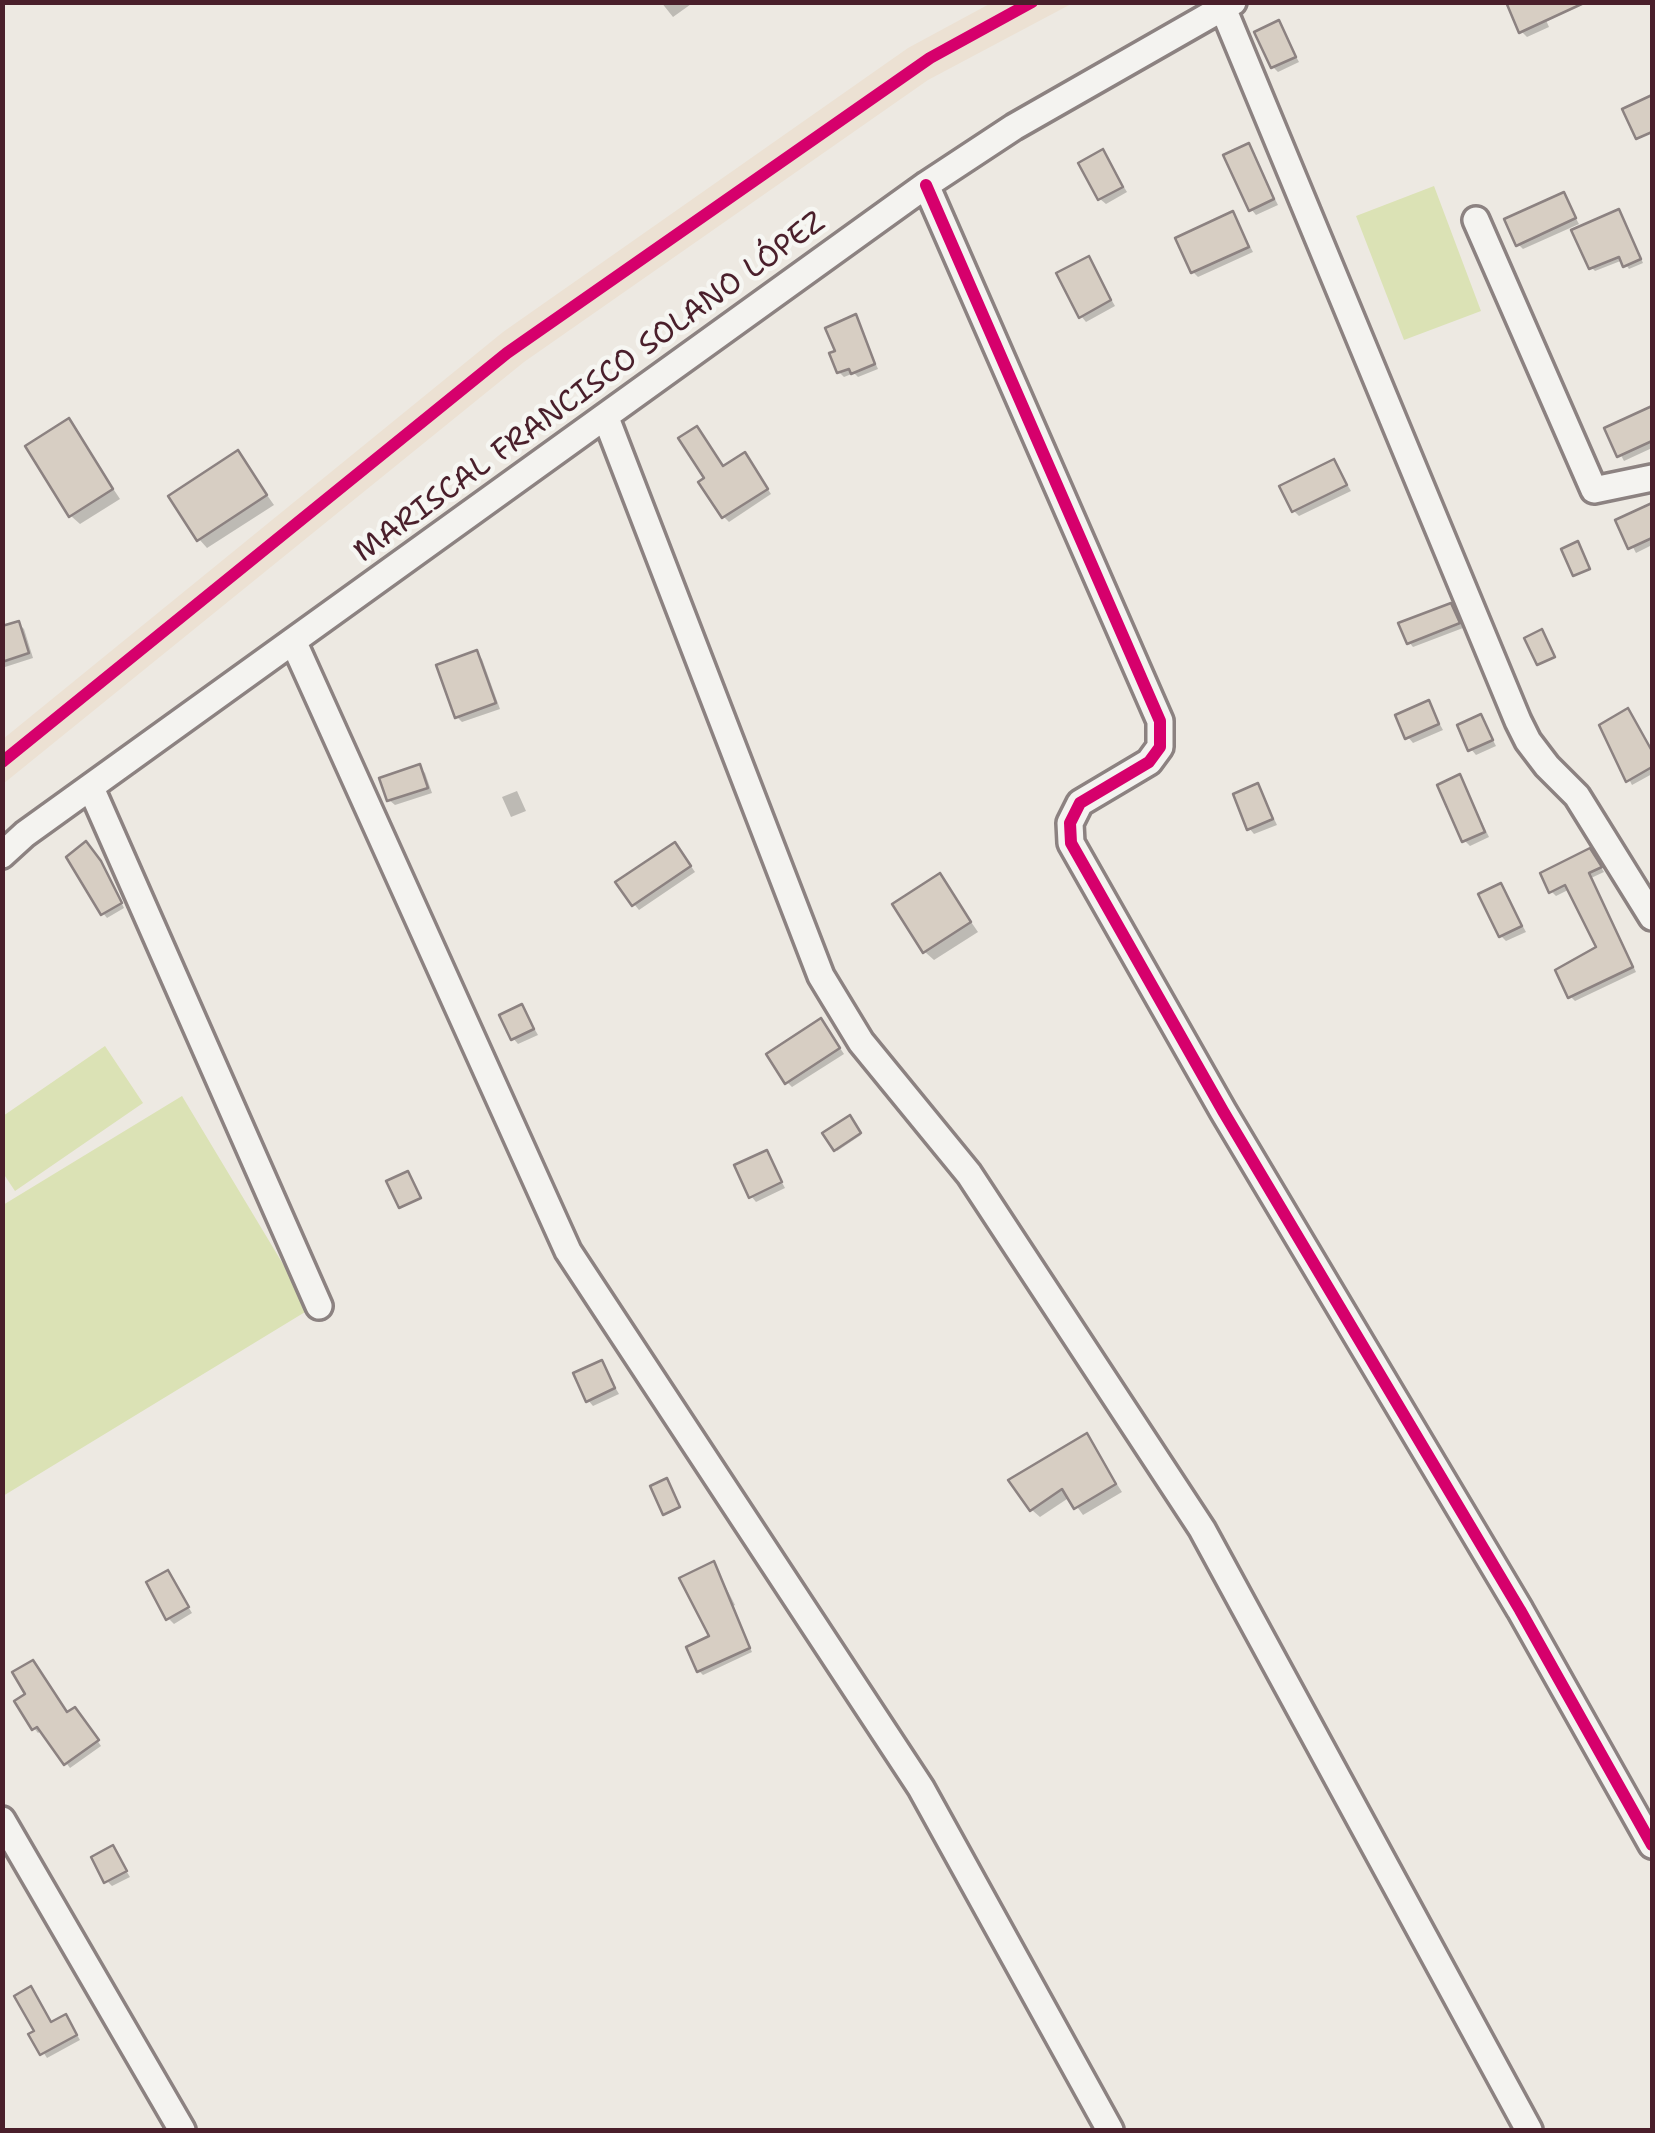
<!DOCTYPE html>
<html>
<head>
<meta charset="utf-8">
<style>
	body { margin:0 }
	#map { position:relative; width:1655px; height:2133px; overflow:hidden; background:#ede9e2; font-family:"Shantell Sans",sans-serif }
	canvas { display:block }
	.frame { position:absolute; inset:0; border:5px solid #4a1f2b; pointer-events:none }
</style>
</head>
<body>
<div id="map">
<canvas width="1655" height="2133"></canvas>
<div class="frame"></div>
</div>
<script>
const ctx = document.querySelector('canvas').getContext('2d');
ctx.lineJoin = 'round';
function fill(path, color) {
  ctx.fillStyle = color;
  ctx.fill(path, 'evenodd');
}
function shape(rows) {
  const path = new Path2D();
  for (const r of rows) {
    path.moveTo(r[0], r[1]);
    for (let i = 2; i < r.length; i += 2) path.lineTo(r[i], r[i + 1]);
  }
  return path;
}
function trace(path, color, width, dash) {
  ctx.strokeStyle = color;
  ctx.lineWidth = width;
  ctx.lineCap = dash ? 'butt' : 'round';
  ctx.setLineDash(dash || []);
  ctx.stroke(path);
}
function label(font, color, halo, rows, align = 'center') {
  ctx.font = font + ' "Shantell Sans",sans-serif';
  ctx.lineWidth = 9;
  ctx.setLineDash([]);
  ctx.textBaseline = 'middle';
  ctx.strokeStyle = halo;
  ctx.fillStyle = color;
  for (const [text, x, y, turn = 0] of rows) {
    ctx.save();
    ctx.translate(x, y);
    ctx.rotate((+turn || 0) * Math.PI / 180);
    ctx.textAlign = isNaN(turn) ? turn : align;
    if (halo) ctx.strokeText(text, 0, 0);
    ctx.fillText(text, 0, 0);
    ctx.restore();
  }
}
fill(shape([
	[993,2,1073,3,928,80,524,362,3,784,3,739,503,332,908,48]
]), '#ece1d3');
fill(shape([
	[1434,186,1481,311,1404,340,1356,216],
	[105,1046,143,1103,15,1191,3,1173,3,1116],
	[182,1096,310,1309,3,1496,3,1205]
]), '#dbe2b5');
fill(shape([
	[661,2,694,2,673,17],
	[1538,2,1549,27,1527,37,1521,31],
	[1278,23,1299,62,1278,72,1273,67],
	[1248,146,1278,205,1256,215,1251,209],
	[1102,152,1127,192,1106,204,1100,199],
	[1563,195,1579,224,1523,249,1518,244],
	[1233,214,1253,252,1198,277,1193,272],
	[1622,216,1643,263,1629,269,1623,260,1595,271,1591,267],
	[1088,259,1115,306,1086,322,1081,316],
	[855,317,878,369,858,377,854,373,844,377,839,372,838,352],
	[1652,409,1652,448,1624,461,1607,429],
	[68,421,120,499,80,524,71,516],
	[238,454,274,505,207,548,199,539],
	[749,460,771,494,729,522,724,517,724,469],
	[1334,462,1351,491,1299,516,1294,511],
	[1652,506,1652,545,1636,553,1619,521],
	[1451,606,1463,628,1413,647,1409,642],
	[18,623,24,629,33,658,5,667,2,665,2,629],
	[476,653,482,659,500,709,462,722,457,717],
	[1428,703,1443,730,1413,743,1408,737],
	[1632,715,1652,752,1652,774,1632,785,1602,726],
	[1481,717,1496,746,1476,755,1471,749],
	[420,767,425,773,432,793,395,805,389,800],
	[1459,777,1489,837,1470,846,1464,840],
	[1258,786,1277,825,1254,834,1249,828],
	[517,791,526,811,511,817,502,797],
	[680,850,695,872,639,910,634,904],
	[1594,856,1604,872,1591,878,1636,972,1575,1001,1570,996,1599,948,1570,889,1556,896,1551,891],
	[104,868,124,908,107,918,103,913],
	[940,877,978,932,934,960,925,952],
	[1501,886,1526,932,1506,941,1501,936],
	[522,1007,538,1035,518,1044,513,1038],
	[826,1027,844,1054,792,1087,787,1082],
	[852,1120,861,1135,837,1151,836,1149],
	[766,1153,785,1188,756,1202,751,1196],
	[601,1363,619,1394,593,1406,588,1400],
	[1086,1436,1122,1492,1083,1515,1070,1497,1040,1517,1032,1510],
	[714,1564,735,1605,731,1607,752,1652,703,1675,699,1671,712,1637],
	[168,1573,192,1613,174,1624,168,1618],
	[17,1702,68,1715,79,1714,101,1746,70,1768,42,1730,38,1733,34,1728],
	[112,1848,130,1877,112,1886,107,1881],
	[70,2022,80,2040,47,2058,32,2035]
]), '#0003');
const building = shape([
	[1506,2,1586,2,1519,33,1506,2],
	[1279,20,1296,57,1271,68,1254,32,1279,20],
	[1652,95,1652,132,1636,139,1622,109,1652,95],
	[1249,143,1274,199,1249,211,1223,155,1249,143],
	[1103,149,1123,187,1098,200,1078,163,1103,149],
	[1564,192,1576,218,1516,246,1504,219,1564,192],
	[1619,209,1641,259,1623,267,1619,257,1589,269,1571,230,1619,209],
	[1233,211,1249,247,1191,273,1175,238,1233,211],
	[1089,256,1111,300,1079,318,1056,273,1089,256],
	[856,314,875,364,851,374,849,369,837,373,829,353,835,351,825,328,856,314],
	[1652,406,1652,441,1617,457,1604,428,1652,406],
	[69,418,113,489,69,517,25,446,69,418],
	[697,426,723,466,745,452,768,489,722,518,698,482,704,478,678,438,697,426],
	[238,450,267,495,197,541,168,496,238,450],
	[1334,459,1347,485,1292,512,1279,486,1334,459],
	[1652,503,1652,538,1628,549,1615,520,1652,503],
	[1578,541,1590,569,1573,576,1561,549,1578,541],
	[1451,603,1460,623,1407,644,1398,623,1451,603],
	[19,621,29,653,2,662,2,626,19,621],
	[1542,629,1555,657,1537,665,1524,638,1542,629],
	[477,650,496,703,455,718,436,665,477,650],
	[1429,700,1439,724,1405,739,1395,715,1429,700],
	[1628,708,1652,751,1652,767,1626,782,1599,725,1628,708],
	[1481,714,1493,740,1468,751,1457,725,1481,714],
	[420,764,428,788,387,801,379,778,420,764],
	[1460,774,1485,832,1462,842,1437,785,1460,774],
	[1258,783,1273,819,1247,830,1233,794,1258,783],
	[86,841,101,861,122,903,101,915,66,857,86,841],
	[675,842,691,866,632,906,615,882,675,842],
	[1590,848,1602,867,1589,873,1633,967,1568,998,1555,970,1596,947,1565,885,1549,893,1540,873,1590,848],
	[940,873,971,922,923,953,892,904,940,873],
	[1501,883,1522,926,1499,937,1478,894,1501,883],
	[522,1004,534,1029,511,1040,499,1015,522,1004],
	[821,1018,840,1048,785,1084,766,1054,821,1018],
	[850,1115,861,1133,834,1151,822,1133,850,1115],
	[767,1150,782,1182,749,1198,734,1165,767,1150],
	[408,1171,421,1198,399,1208,386,1181,408,1171],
	[602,1360,615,1388,586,1402,573,1373,602,1360],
	[1087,1433,1116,1484,1074,1509,1062,1489,1030,1511,1008,1480,1087,1433],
	[667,1478,680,1507,663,1515,650,1486,667,1478],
	[714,1561,750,1648,697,1672,686,1647,709,1636,679,1578,714,1561],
	[168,1570,189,1607,166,1620,146,1582,168,1570],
	[33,1660,67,1712,75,1707,99,1740,64,1765,37,1727,32,1730,14,1701,25,1694,12,1672,33,1660],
	[113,1845,127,1871,104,1883,91,1857,113,1845],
	[31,1986,51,2022,66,2014,77,2035,40,2055,28,2034,34,2031,14,1996,31,1986]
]);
fill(building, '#d7cec3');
trace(building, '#8c8281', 2.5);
const minor = shape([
	[1223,8,1518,721,1528,741,1547,766,1577,796,1652,917],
	[926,185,1160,721,1160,747,1149,762,1080,803,1070,823,1071,843,1223,1111,1520,1610,1652,1845],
	[1476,220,1594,490,1652,478],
	[606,418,821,976,861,1042,969,1174,1202,1529,1529,2130],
	[294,643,568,1251,921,1788,1110,2130],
	[91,788,319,1306],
	[2,855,25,834,926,185,1014,127,1233,2],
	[2,1820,182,2130]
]);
trace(minor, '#8c8281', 32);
trace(minor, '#f4f3f0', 25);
trace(shape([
	[926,185,1160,721,1160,747,1149,762,1080,803,1070,823,1071,843,1223,1111,1520,1610,1652,1845],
	[2,762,507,353,930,58,1032,2]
]), '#d6006c', 12);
label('30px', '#4a1f2b', '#f6f6f2', [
	["MARISCAL FRANCISCO SOLANO LÓPEZ",590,388,-36]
]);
</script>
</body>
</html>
